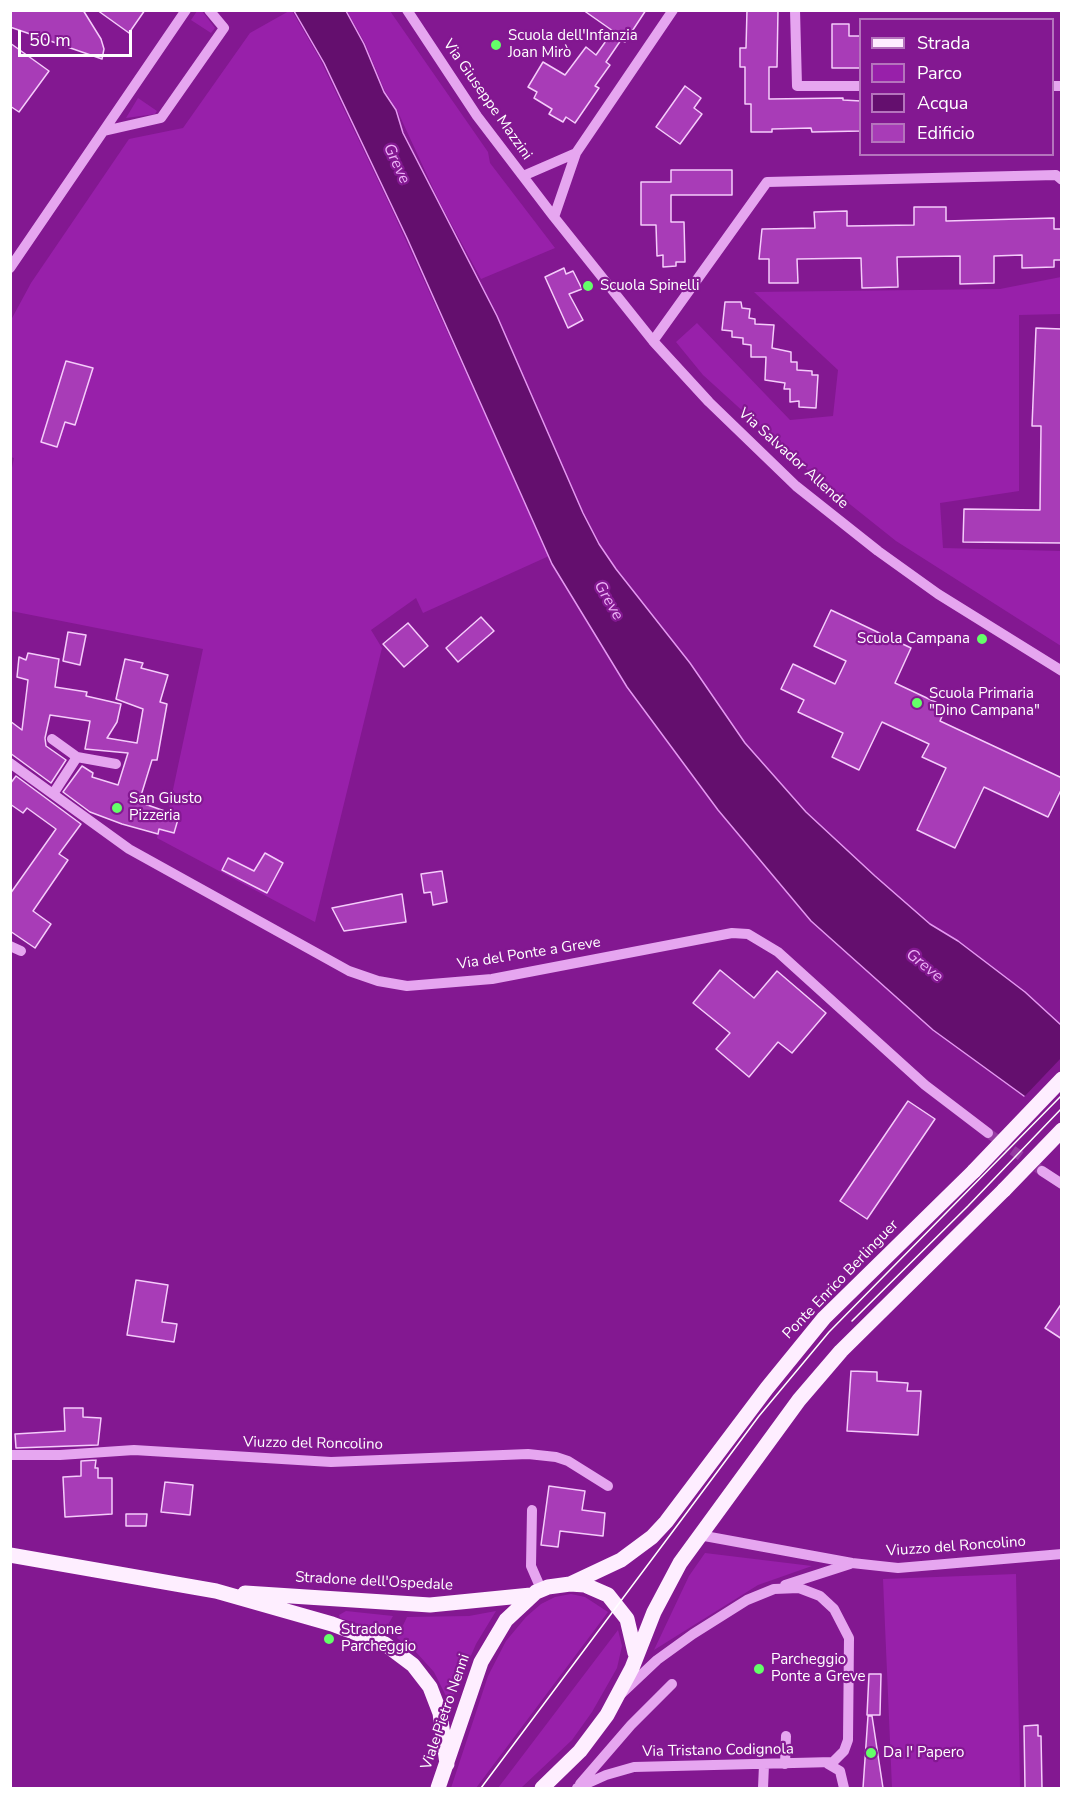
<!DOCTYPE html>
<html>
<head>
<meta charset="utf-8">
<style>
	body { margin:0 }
	#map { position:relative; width:1072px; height:1799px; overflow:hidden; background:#831891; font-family:"Nunito Sans",sans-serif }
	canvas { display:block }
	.frame { position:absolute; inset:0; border:12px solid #fff; pointer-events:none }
	.legend { position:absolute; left:859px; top:18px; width:195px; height:138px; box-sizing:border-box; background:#831891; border:2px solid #b574bd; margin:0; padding:8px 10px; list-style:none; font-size:18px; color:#fff }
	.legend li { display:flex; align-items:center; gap:12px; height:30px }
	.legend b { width:30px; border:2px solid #b574bd }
	.scale { position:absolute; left:18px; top:30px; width:114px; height:27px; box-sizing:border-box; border:3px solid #fff; border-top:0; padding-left:8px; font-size:18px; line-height:21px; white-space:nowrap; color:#fff; -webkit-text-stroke:4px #831891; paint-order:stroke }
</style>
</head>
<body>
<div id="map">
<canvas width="1072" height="1799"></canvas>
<div class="frame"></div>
<ul class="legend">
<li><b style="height:8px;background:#feeeff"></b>Strada</li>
<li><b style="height:16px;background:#9820aa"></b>Parco</li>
<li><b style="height:16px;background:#640f6e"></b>Acqua</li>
<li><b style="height:16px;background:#a83cb7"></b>Edificio</li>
</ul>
<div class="scale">50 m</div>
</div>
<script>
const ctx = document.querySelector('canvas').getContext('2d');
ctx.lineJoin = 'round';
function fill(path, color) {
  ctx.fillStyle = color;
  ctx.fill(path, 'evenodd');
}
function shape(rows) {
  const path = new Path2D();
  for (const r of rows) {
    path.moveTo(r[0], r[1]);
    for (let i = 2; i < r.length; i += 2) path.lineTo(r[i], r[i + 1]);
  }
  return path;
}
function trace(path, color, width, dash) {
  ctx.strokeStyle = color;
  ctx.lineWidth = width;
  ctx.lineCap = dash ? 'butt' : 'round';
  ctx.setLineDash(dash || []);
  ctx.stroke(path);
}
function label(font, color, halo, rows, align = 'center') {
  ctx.font = font + ' "Nunito Sans",sans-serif';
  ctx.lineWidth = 4.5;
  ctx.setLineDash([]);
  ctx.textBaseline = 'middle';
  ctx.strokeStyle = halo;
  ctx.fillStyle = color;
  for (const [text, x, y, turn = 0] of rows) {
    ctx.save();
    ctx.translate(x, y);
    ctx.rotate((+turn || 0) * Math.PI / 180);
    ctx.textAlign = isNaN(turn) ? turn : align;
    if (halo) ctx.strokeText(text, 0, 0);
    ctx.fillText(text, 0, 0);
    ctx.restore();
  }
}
fill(shape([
	[197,11,202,11,215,28,211,33,191,20],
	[289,11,292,11,320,59,392,210,549,556,423,613,416,598,371,630,382,648,315,922,157,838,159,829,174,834,180,817,168,813,203,649,11,611,10,477,14,458,11,457,11,320,31,283,129,139,183,128,250,33],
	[347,11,390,11,488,152,490,163,555,248,481,279,439,201,397,110,385,91,365,43],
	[138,98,157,111,155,114,126,118],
	[1061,277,1061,314,1019,315,1019,491,940,503,943,548,1061,551,1061,646,896,541,812,474,703,375,676,342,697,323,790,420,833,416,838,370,754,292,1000,289],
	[705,1553,812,1566,758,1585,654,1650,689,1576],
	[1016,1574,1020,1788,892,1788,883,1579],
	[571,1594,585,1597,608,1612,476,1788,451,1788,488,1676,506,1641,526,1617,541,1604,555,1597],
	[346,1611,393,1616,384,1632,340,1618,339,1615],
	[496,1611,476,1644,450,1704,434,1672,415,1651,397,1638,407,1617,469,1616],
	[618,1630,622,1646,617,1668,592,1712,572,1740,521,1788,498,1788]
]), '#9820aa');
const water = shape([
	[294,11,346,11,364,44,384,92,396,110,403,133,497,316,583,513,599,544,616,569,690,663,745,743,806,812,875,876,930,924,958,941,1025,992,1061,1025,1061,1123,933,1030,811,921,718,810,627,687,552,564,407,238,324,63,294,11]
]);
fill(water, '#640f6e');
trace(water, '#e598f2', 1.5);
fill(shape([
	[1062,1057,1062,1126,1023,1098]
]), '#831891');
const building = shape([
	[10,10,83,10,101,39,104,49,102,59,10,27,10,10],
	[97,10,145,10,129,33,97,10],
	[583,10,646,10,625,42,621,40,606,62,610,65,595,86,599,88,575,123,566,117,563,122,549,114,552,109,534,98,537,92,528,87,543,62,565,75,586,47,596,55,613,31,583,10],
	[747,10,778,10,777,67,769,67,769,99,843,98,843,100,861,101,861,131,812,132,811,128,772,129,772,132,751,132,751,104,745,104,745,67,740,67,740,48,746,48,747,10],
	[832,24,849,24,849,36,861,36,861,68,832,68,832,24],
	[10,43,49,71,19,112,10,106,10,43],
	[685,86,701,98,694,108,702,114,680,144,656,127,685,86],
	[671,170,732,170,732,195,671,195,671,222,684,222,685,262,676,262,676,266,663,267,663,255,657,256,656,225,641,225,641,182,671,182,671,170],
	[914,207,946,207,946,221,1054,218,1054,229,1062,229,1062,260,1054,260,1054,267,1022,268,1022,255,994,256,994,283,960,284,960,256,897,257,898,287,862,288,861,258,797,259,798,283,769,283,769,259,759,259,762,229,815,228,814,212,847,211,847,226,914,225,914,207],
	[564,268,566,274,573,271,582,289,569,294,583,320,568,328,545,277,564,268],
	[725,302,741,302,742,308,750,309,749,318,755,319,755,324,774,325,772,348,791,352,791,362,797,362,797,370,812,371,812,375,818,375,816,408,799,407,799,401,790,402,790,389,784,389,785,383,765,380,766,357,751,357,751,345,743,344,743,338,732,337,732,331,722,330,725,302],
	[1036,328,1062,329,1062,543,963,542,964,509,1040,510,1041,426,1032,426,1036,328],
	[66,361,93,368,75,425,65,422,57,447,41,442,66,361],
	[831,610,911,648,895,683,946,707,940,721,1062,778,1062,788,1048,817,984,787,955,848,917,830,946,768,922,757,929,744,882,722,859,770,832,757,843,733,798,712,804,700,781,689,793,664,835,684,846,661,814,646,831,610],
	[481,617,494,631,458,662,446,648,481,617],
	[408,623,428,646,404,667,383,644,408,623],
	[68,632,86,635,80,665,63,661,68,632],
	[28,653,59,659,55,687,87,692,86,696,121,704,117,722,107,738,137,743,143,709,116,699,125,659,143,663,141,668,168,675,160,702,167,704,157,760,152,760,139,802,179,816,174,833,159,829,158,834,122,824,90,812,63,792,82,766,93,773,92,777,118,785,128,753,85,749,90,721,50,715,45,738,46,746,66,760,51,783,10,753,10,721,22,730,28,680,17,677,19,657,26,660,28,653],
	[16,776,81,824,59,854,68,860,33,911,51,924,35,948,10,931,10,894,56,829,27,808,23,813,10,804,10,784,16,776],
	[265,853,283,863,267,893,222,870,228,858,254,871,265,853],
	[442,871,447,902,433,905,431,892,424,893,421,874,442,871],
	[402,894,406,922,344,931,332,908,402,894],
	[720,970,754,998,777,971,826,1013,792,1053,778,1042,749,1077,716,1049,730,1033,693,1003,720,970],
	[908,1101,935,1119,867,1219,840,1201,908,1101],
	[136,1280,168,1285,162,1322,177,1324,174,1342,127,1335,136,1280],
	[1062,1303,1062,1339,1045,1328,1062,1303],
	[851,1371,877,1372,877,1381,908,1383,907,1391,921,1391,918,1435,847,1431,851,1371],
	[64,1408,83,1408,83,1417,101,1418,98,1445,16,1448,15,1434,65,1431,64,1408],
	[96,1460,95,1468,98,1468,98,1478,112,1478,112,1514,65,1517,63,1477,81,1476,81,1461,96,1460],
	[165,1482,193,1485,190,1515,161,1512,165,1482],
	[549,1486,585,1491,582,1510,605,1513,603,1536,560,1531,558,1547,541,1545,549,1486],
	[126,1514,147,1514,146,1526,126,1526,126,1514],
	[869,1674,881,1674,880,1715,867,1715,869,1674],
	[868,1716,872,1716,883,1788,863,1788,868,1716],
	[1038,1725,1038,1736,1041,1736,1042,1788,1025,1788,1024,1726,1038,1725]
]);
fill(building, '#a83cb7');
trace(building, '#f5ccfb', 1.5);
trace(shape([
	[988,1133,1042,1171]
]), '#963ba2', 10, [10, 5]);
trace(shape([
	[407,10,477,116,554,217,653,341,709,402,796,486,878,551,938,594,1062,671],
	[795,10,797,86,860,86],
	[1052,86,1062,86],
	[104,131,161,118,224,28,209,10],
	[523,176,576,153],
	[554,217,576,153,673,10],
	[10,268,186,10],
	[653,341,767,182,1056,175,1062,180],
	[52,739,77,757,53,794],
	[77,757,116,764],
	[10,763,129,849,349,971,378,981,407,986,492,979,732,933,748,934,778,952,925,1085,988,1133],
	[10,946,21,951],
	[1042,1171,1062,1184],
	[10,1455,60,1455,134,1450,331,1462,528,1454,556,1457,568,1461,608,1486],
	[532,1510,531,1566,541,1589],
	[699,1535,852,1563,898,1568,1062,1554],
	[785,1585,850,1564],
	[785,1764,786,1736],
	[828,1764,840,1771,844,1788],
	[580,1784,631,1725,672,1684],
	[577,1788,606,1775,634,1767,833,1762,844,1751,848,1740,849,1638,834,1609,820,1596,799,1588,774,1589,747,1600,693,1634,657,1660,622,1693],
	[763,1788,764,1765]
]), '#e6a6f0', 10);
trace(shape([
	[10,1555,216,1591,332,1624,385,1644,413,1665,430,1687,440,1713,447,1764],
	[570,1584,621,1560,652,1537,666,1522,767,1388,824,1318,974,1171],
	[245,1593,430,1605,531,1595],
	[438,1788,481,1662,506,1620,536,1592,548,1587,570,1584,585,1585,608,1595,627,1619,635,1653],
	[542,1788,580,1751,607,1715,632,1668,654,1612,680,1563,799,1400,841,1351,1004,1190]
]), '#feeeff', 15);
trace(shape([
	[852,1321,968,1206,1062,1108],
	[481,1788,759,1416,829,1332,1062,1095]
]), '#fff', 1.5);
trace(shape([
	[974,1171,1062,1079],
	[1004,1190,1062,1130]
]), '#feeeff', 15);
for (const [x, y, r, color] of [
	[496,45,6,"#64ff69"],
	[588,286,6,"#64ff69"],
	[982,639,6,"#64ff69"],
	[917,703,6,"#64ff69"],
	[117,808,6,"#64ff69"],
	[329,1639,6,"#64ff69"],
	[759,1669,6,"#64ff69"],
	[871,1753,6,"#64ff69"]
]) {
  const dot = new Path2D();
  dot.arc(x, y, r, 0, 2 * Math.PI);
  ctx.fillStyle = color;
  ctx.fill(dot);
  trace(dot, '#831891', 2);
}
label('15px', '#fff', '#831891', [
	["Scuola dell'Infanzia",508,36],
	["Joan Mirò",508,53],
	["Scuola Spinelli",600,286],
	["Scuola Campana",970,639,"right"],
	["Scuola Primaria",929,694],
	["\"Dino Campana\"",929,711],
	["San Giusto",129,799],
	["Pizzeria",129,816],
	["Stradone",341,1630],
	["Parcheggio",341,1647],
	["Parcheggio",771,1660],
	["Ponte a Greve",771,1677],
	["Da I' Papero",883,1753]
], 'left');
label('15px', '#fff', '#831891', [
	["Via Giuseppe Mazzini",487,100,55],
	["Via Salvador Allende",793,459,42],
	["Via del Ponte a Greve",529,954,-9],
	["Ponte Enrico Berlinguer",841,1280,-46],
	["Viuzzo del Roncolino",313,1444,1],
	["Viuzzo del Roncolino",956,1547,-4],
	["Stradone dell'Ospedale",374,1582,3],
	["Viale Pietro Nenni",446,1712,-71],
	["Via Tristano Codignola",718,1751,-1]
]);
label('italic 16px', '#edb2f7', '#831891', [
	["Greve",396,164,65],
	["Greve",608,601,60],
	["Greve",924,966,39]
]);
</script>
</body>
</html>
